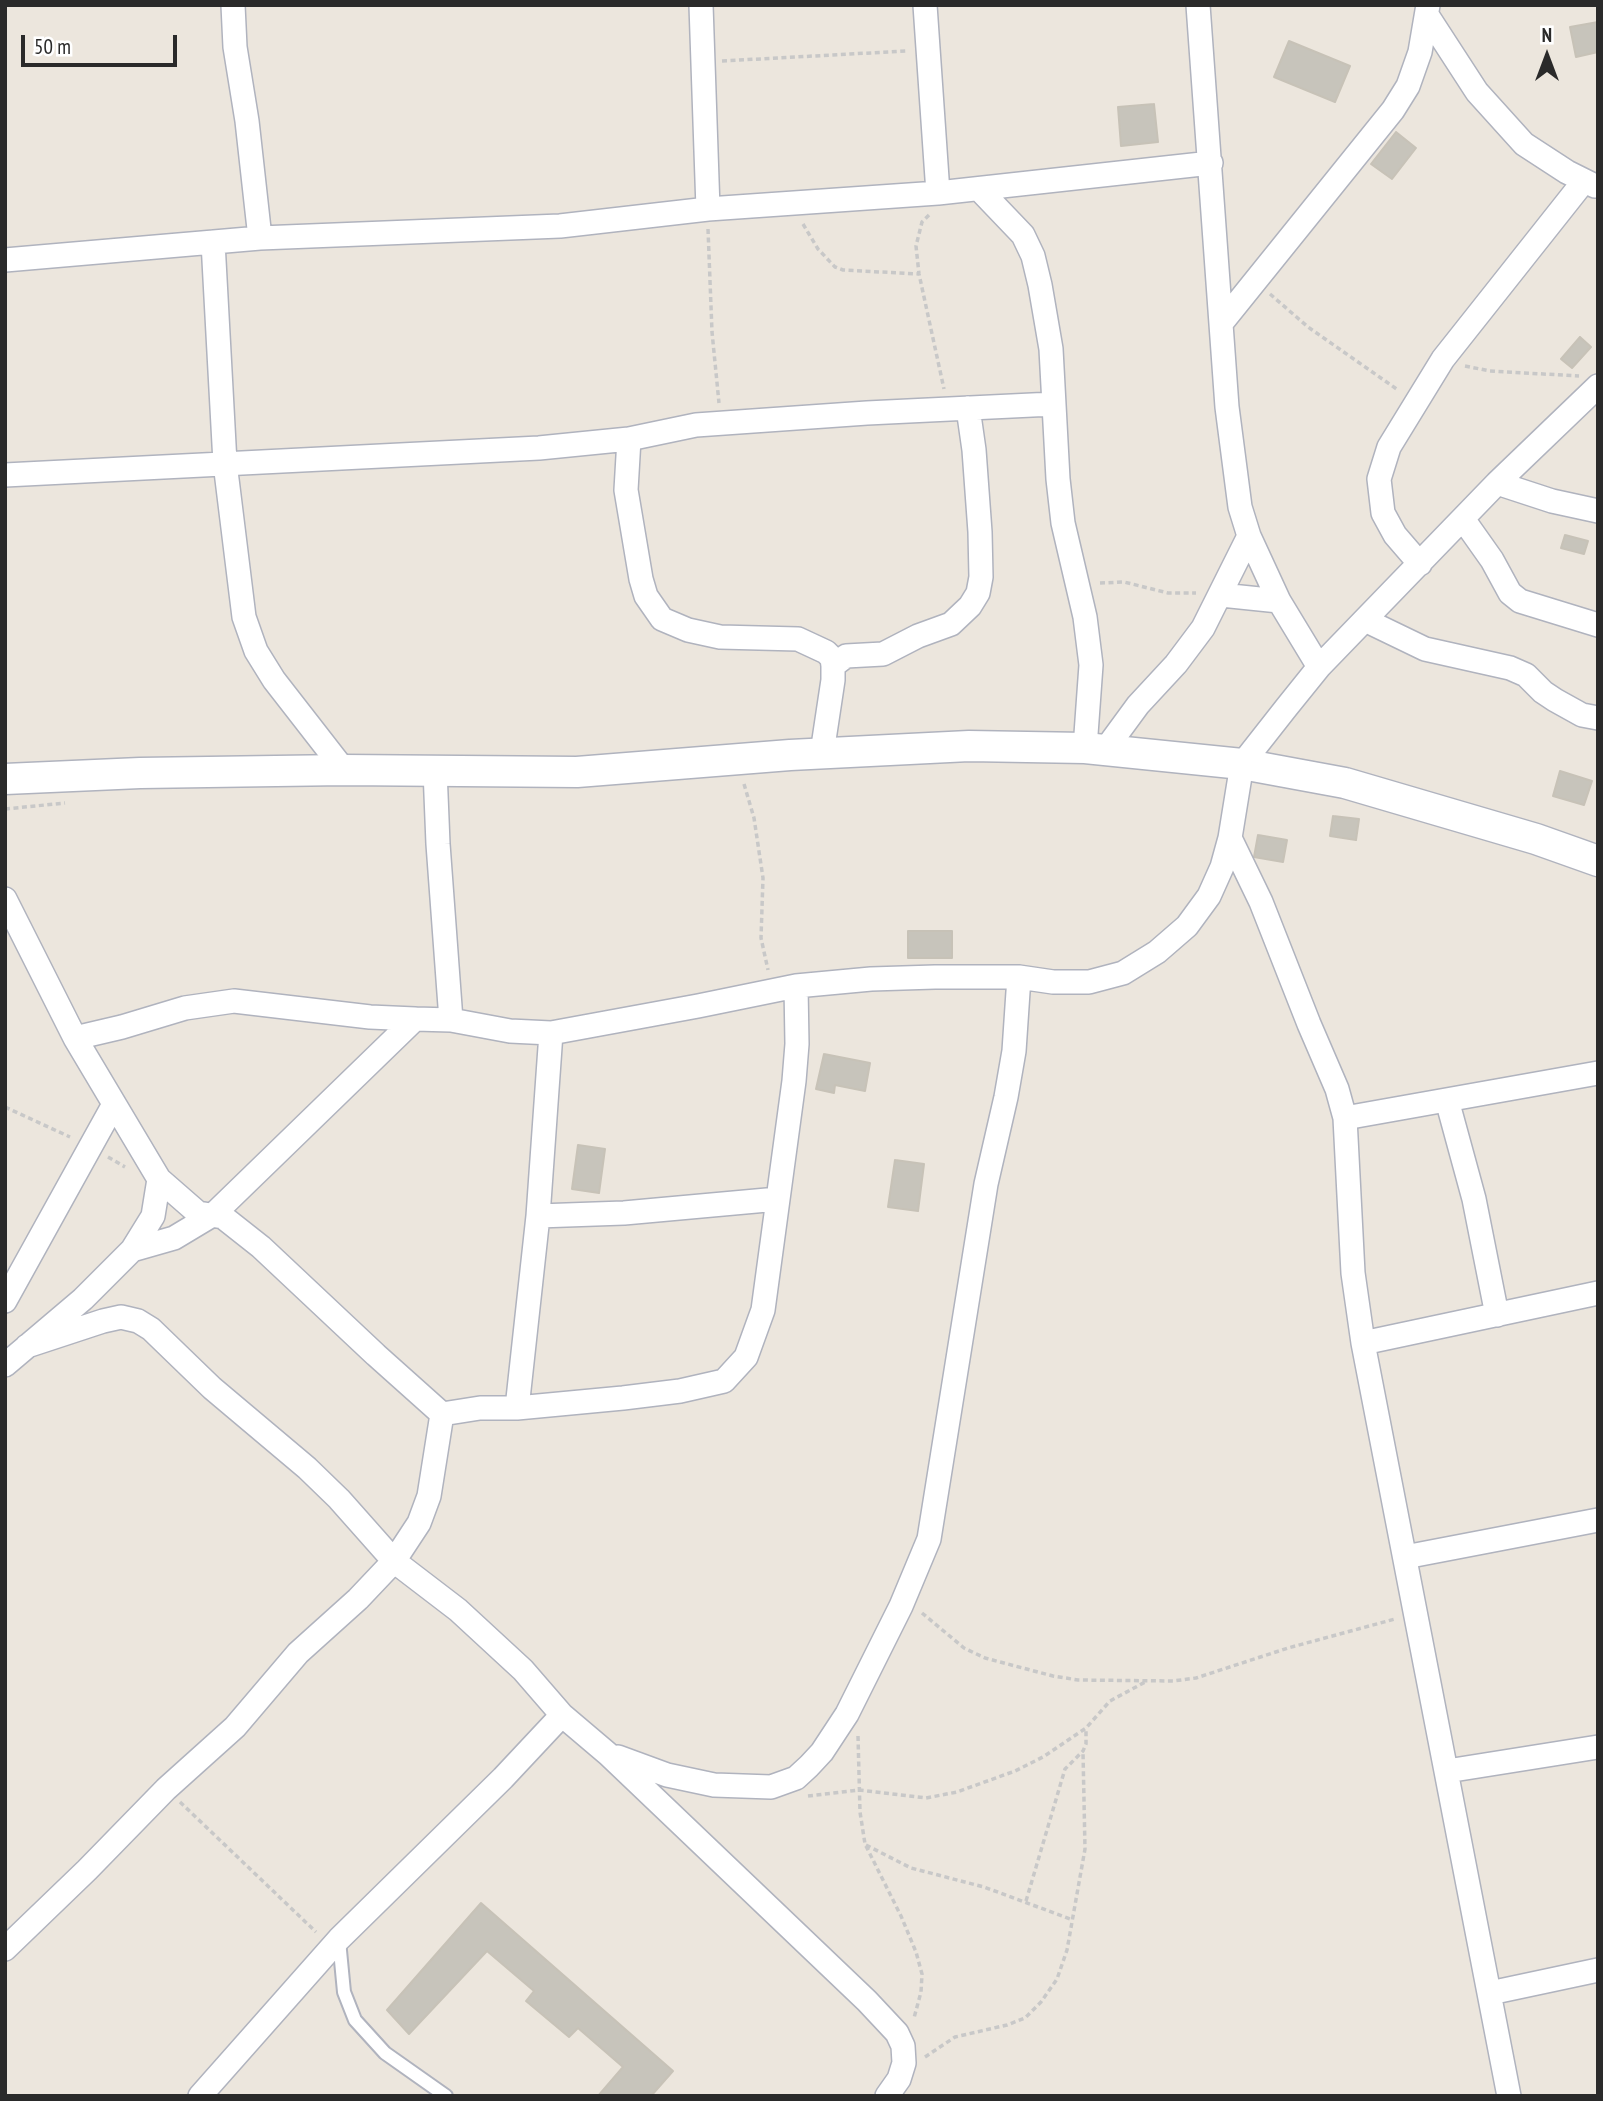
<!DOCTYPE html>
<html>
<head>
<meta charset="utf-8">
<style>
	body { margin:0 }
	#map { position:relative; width:1603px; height:2101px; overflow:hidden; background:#ece6dd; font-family:"PT Sans Narrow",sans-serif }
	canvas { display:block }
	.frame { position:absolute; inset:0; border:7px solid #2a2a2a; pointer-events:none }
	.north { position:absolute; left:1512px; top:21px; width:70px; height:70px; -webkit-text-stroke:5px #fff; paint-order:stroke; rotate:0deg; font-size:19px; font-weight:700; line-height:28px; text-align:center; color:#2a2a2a }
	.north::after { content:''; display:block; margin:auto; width:24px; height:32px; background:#2a2a2a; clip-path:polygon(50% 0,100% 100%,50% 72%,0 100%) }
	.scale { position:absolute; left:21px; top:35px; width:156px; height:32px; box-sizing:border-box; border:4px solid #2a2a2a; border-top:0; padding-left:9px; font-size:21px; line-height:24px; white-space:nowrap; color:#2a2a2a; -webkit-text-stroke:5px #fff; paint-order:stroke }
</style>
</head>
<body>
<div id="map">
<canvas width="1603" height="2101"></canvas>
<div class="frame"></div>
<div class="north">N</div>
<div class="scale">50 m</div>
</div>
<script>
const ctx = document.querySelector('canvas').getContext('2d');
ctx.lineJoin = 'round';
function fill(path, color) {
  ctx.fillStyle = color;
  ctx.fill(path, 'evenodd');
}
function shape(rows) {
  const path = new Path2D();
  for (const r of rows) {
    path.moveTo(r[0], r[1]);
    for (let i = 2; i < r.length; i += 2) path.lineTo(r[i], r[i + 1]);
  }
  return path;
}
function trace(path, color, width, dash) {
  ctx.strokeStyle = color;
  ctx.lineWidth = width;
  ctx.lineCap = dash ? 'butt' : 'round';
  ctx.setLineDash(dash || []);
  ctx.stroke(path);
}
const building = shape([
	[1598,22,1598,52,1576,57,1570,27,1598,22],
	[1289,41,1350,66,1335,102,1274,77,1289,41],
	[1154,104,1158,142,1121,146,1118,107,1154,104],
	[1396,132,1416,148,1392,179,1371,164,1396,132],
	[1580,337,1591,347,1572,368,1561,359,1580,337],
	[1565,535,1588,541,1584,554,1561,548,1565,535],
	[1560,771,1592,781,1584,805,1553,796,1560,771],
	[1333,816,1359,819,1356,840,1330,836,1333,816],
	[1258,835,1287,840,1283,862,1254,857,1258,835],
	[908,931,952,931,952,958,908,958,908,931],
	[824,1054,870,1063,865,1091,835,1085,834,1093,816,1089,824,1054],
	[578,1145,605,1149,599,1193,572,1189,578,1145],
	[895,1160,924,1164,918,1211,888,1207,895,1160],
	[481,1903,673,2071,651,2096,598,2096,623,2067,578,2028,569,2037,526,2001,534,1991,487,1951,409,2034,387,2010,481,1903]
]);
fill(building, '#c7c4bb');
trace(building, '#c7c2b7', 2);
const service = shape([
	[339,1940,344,1992,355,2020,385,2053,446,2096]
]);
const minor = shape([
	[233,5,235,47,247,121,260,238],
	[701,5,708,209],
	[925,5,938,193],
	[1198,5,1227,407,1240,507,1249,536,1279,601,1319,667],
	[1427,15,1477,92,1524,144,1567,172,1595,186],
	[979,189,1023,235,1033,256,1040,285,1051,349,1058,479,1063,523,1085,617,1091,665,1085,748],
	[213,242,225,463,244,617,256,651,274,680,344,770],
	[5,260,260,238,560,226,708,209,938,193,1211,163],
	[1223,321,1393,110,1408,86,1420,52,1428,5],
	[629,439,626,490,641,579,646,596,662,619,688,630,720,637,798,639,826,652,832,658,833,666,833,680,822,753],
	[5,475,539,448,629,439,696,425,867,413,1053,404],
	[1497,483,1552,501,1598,511],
	[1463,519,1492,560,1510,593,1520,601,1598,625],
	[1420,564,1395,535,1383,513,1379,479,1389,447,1443,359,1584,181],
	[1221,595,1279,601],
	[1367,621,1425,649,1510,668,1526,675,1543,692,1555,700,1582,715,1598,718],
	[833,666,846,656,883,654,918,636,951,624,970,606,978,593,981,577,980,532,974,450,968,408],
	[1105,750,1138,705,1176,664,1203,628,1249,536],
	[435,770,438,844,451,1020],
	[1230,838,1261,902,1309,1024,1337,1089,1345,1118,1353,1273,1363,1343,1509,2096],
	[5,899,75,1038,159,1179,153,1216,132,1250,83,1299,5,1365],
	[75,1038,122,1027,185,1008,234,1001,370,1017,415,1019],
	[1447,1100,1474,1199,1497,1315],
	[1345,1118,1598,1073],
	[159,1179,198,1213,223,1217,261,1247,376,1355,442,1414,480,1408,517,1408,623,1398,680,1391,724,1381,746,1357,763,1310,794,1081,797,1044,796,986],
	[538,1216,624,1213,778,1199],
	[132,1250,174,1238,214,1214,415,1019,451,1020,510,1031,551,1033,698,1006,796,986,871,979,935,977,1019,977,1053,982,1089,982,1123,973,1157,952,1187,926,1209,896,1222,867,1230,838,1242,764,1286,708,1319,667,1497,483,1598,386],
	[5,1301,113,1106],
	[1363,1343,1598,1293],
	[27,1346,103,1321,121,1317,138,1321,151,1329,212,1388,307,1468,339,1499,394,1561,458,1610,523,1670,562,1715,608,1754,867,2001,897,2033,903,2046,904,2063,899,2079,887,2096],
	[517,1408,538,1216,551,1033],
	[1405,1557,1598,1520],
	[618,1757,667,1775,714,1785,771,1787,796,1778,809,1766,822,1752,847,1714,901,1606,929,1539,986,1184,1006,1097,1014,1051,1019,977],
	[1447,1771,1598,1747],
	[5,1949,87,1870,166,1789,235,1727,298,1653,358,1599,394,1561,419,1523,429,1496,442,1414],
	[1490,1993,1598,1970],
	[200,2096,339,1939,503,1778,562,1715]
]);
const tertiary = shape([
	[5,779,140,773,344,770,577,772,790,755,969,746,1085,748,1242,764,1345,783,1536,839,1598,861]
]);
trace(service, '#b0b3be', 16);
trace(minor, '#b0b3be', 26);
trace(tertiary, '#b0b3be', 33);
trace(shape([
	[722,61,906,51],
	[929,215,922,222,916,246,919,274,944,389],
	[803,224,818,249,835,267,843,270,919,274],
	[708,229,712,332,719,403],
	[1270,294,1308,327,1398,390],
	[1465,366,1490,371,1579,376],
	[1100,583,1124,582,1168,593,1196,593],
	[744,784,754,818,763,878,761,938,768,970],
	[5,809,65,803],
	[5,1107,70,1137],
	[108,1157,125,1167],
	[922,1613,964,1648,985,1658,1053,1676,1078,1680,1173,1681,1196,1678,1288,1648,1395,1619],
	[858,1736,860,1812,865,1844,901,1916,916,1952,922,1974,921,1992,914,2018],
	[808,1796,859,1790,926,1798,957,1792,1015,1771,1043,1757,1086,1728,1110,1701,1147,1681],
	[180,1802,316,1932],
	[866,1845,911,1868,984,1887,1073,1920],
	[1026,1901,1065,1769,1083,1751,1086,1744,1086,1728],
	[925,2057,955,2037,1007,2025,1025,2018,1041,2002,1057,1979,1067,1950,1085,1849,1083,1752]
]), '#c8c8c8', 3.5, [5, 3.5]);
trace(service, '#fff', 12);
trace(minor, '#fff', 23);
trace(tertiary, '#fff', 30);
</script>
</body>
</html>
